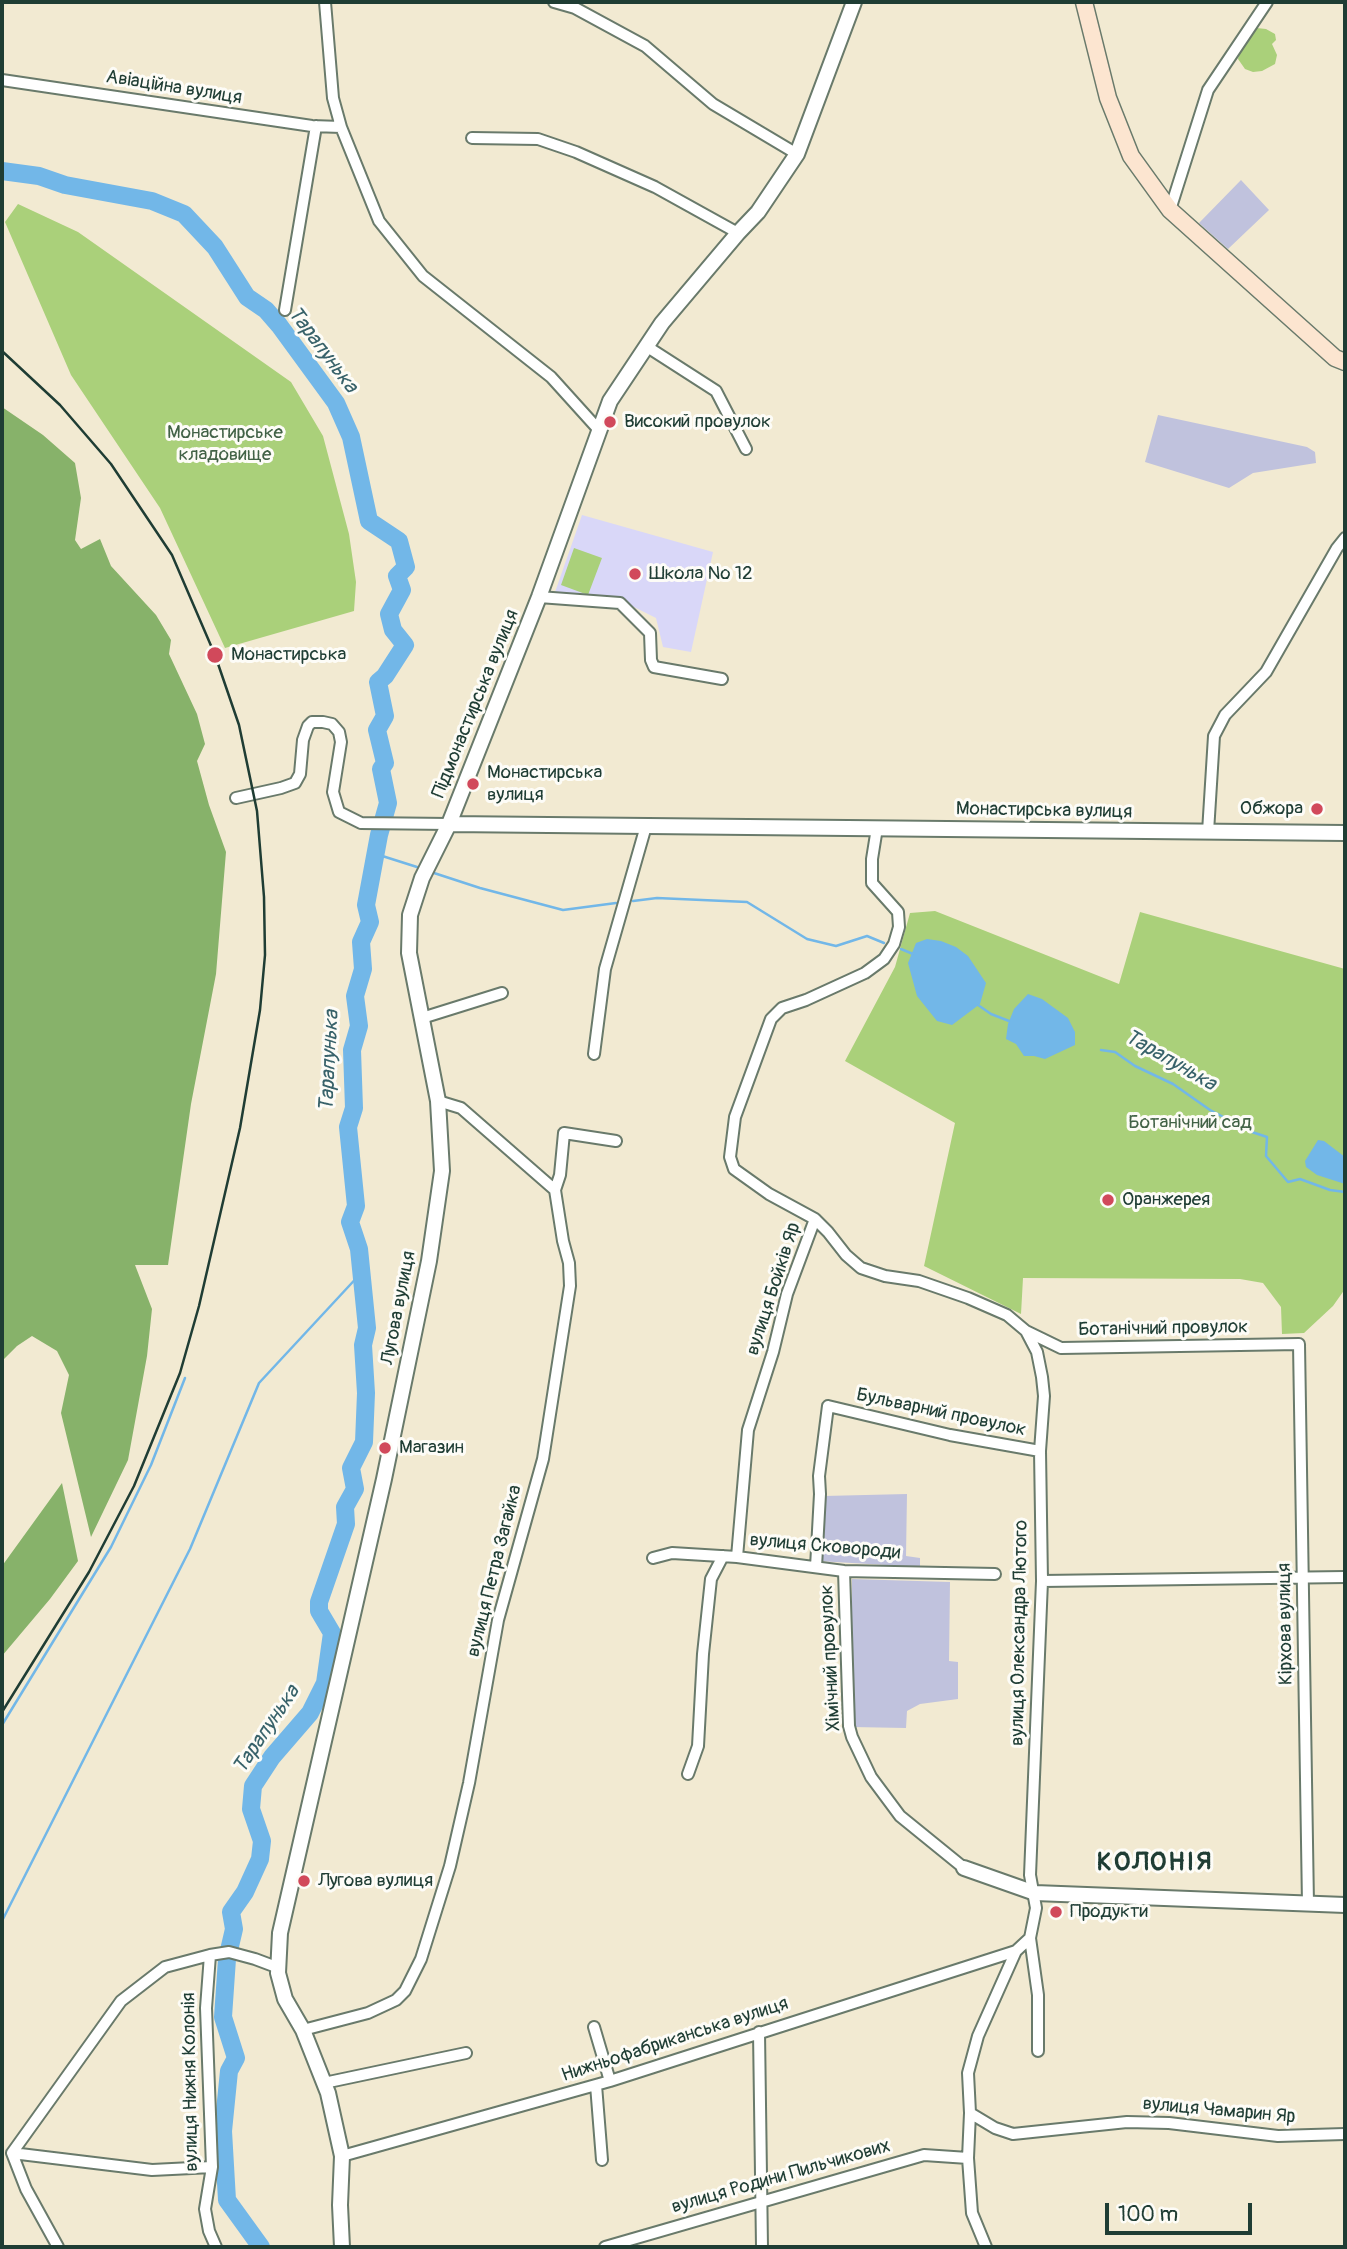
<!DOCTYPE html>
<html>
<head>
<meta charset="utf-8">
<style>
	body { margin:0 }
	#map { position:relative; width:1347px; height:2249px; overflow:hidden; background:#f2ead2; font-family:Pangolin,sans-serif }
	canvas { display:block }
	.frame { position:absolute; inset:0; border:4px solid #1f3d34; pointer-events:none }
	.scale { position:absolute; left:1105px; top:2203px; width:147px; height:32px; box-sizing:border-box; border:4px solid #1f3d34; border-top:0; padding-left:9px; font-size:21px; line-height:24px; white-space:nowrap; color:#1f3d34; -webkit-text-stroke:5px #fdfcf7; paint-order:stroke }
</style>
</head>
<body>
<div id="map">
<canvas width="1347" height="2249"></canvas>
<div class="frame"></div>
<div class="scale">100 m</div>
</div>
<script>
const ctx = document.querySelector('canvas').getContext('2d');
ctx.lineJoin = 'round';
function fill(path, color) {
  ctx.fillStyle = color;
  ctx.fill(path, 'evenodd');
}
function shape(rows) {
  const path = new Path2D();
  for (const r of rows) {
    path.moveTo(r[0], r[1]);
    for (let i = 2; i < r.length; i += 2) path.lineTo(r[i], r[i + 1]);
  }
  return path;
}
function trace(path, color, width, dash) {
  ctx.strokeStyle = color;
  ctx.lineWidth = width;
  ctx.lineCap = dash ? 'butt' : 'round';
  ctx.setLineDash(dash || []);
  ctx.stroke(path);
}
function label(font, color, halo, rows, align = 'center') {
  ctx.font = font + ' Pangolin,sans-serif';
  ctx.lineWidth = 6;
  ctx.setLineDash([]);
  ctx.textBaseline = 'middle';
  ctx.strokeStyle = halo;
  ctx.fillStyle = color;
  for (const [text, x, y, turn = 0] of rows) {
    ctx.save();
    ctx.translate(x, y);
    ctx.rotate((+turn || 0) * Math.PI / 180);
    ctx.textAlign = isNaN(turn) ? turn : align;
    if (halo) ctx.strokeText(text, 0, 0);
    ctx.fillText(text, 0, 0);
    ctx.restore();
  }
}
fill(shape([
	[582,515,713,552,691,652,663,647,656,618,620,600,554,595]
]), '#d9d7f8');
fill(shape([
	[1241,180,1269,210,1228,249,1199,223],
	[1158,415,1307,447,1315,452,1316,463,1253,473,1229,488,1145,462],
	[907,1494,906,1556,920,1558,920,1567,818,1561,824,1496],
	[852,1579,950,1582,949,1661,958,1662,958,1699,920,1704,907,1711,906,1728,852,1727]
]), '#c0c2dd');
fill(shape([
	[1257,28,1266,29,1275,34,1276,40,1272,44,1277,55,1275,64,1262,71,1253,72,1245,69,1238,59,1240,48],
	[18,204,78,232,291,382,323,436,349,534,356,582,354,611,225,648,160,508,71,375,5,222],
	[574,548,602,558,588,595,561,585],
	[935,911,1119,984,1140,912,1345,969,1345,1289,1333,1306,1304,1333,1282,1334,1281,1307,1263,1283,1240,1279,1023,1278,1021,1314,924,1266,955,1123,845,1061,895,967,910,913]
]), '#aad07a');
fill(shape([
	[2,407,43,435,75,463,81,498,75,540,81,549,100,539,111,566,156,615,171,640,169,654,197,714,205,744,197,761,209,805,226,852,216,974,191,1104,168,1265,135,1265,152,1309,147,1356,128,1460,91,1537,61,1413,69,1375,57,1351,32,1336,17,1346,2,1361],
	[62,1483,78,1561,50,1599,2,1656,2,1566]
]), '#87b26a');
fill(shape([
	[927,939,941,941,956,947,968,956,986,983,980,1004,952,1025,937,1021,917,996,908,963,916,943],
	[1028,994,1042,999,1068,1018,1075,1032,1075,1045,1045,1059,1034,1056,1024,1056,1016,1044,1006,1039,1008,1024,1014,1009],
	[1318,1140,1324,1141,1345,1157,1345,1184,1317,1175,1306,1167,1305,1161]
]), '#72b7e8');
trace(shape([
	[376,854,417,867],
	[434,873,480,888,563,910,616,903],
	[633,901,657,898,747,902,807,939,836,946,867,936,884,943],
	[901,949,913,954],
	[978,1005,991,1014,1009,1021],
	[1101,1050,1115,1052,1135,1066,1173,1084,1210,1110,1252,1132,1267,1137,1266,1156,1288,1182,1300,1179,1330,1190,1345,1192],
	[2,1725,111,1547,151,1465,185,1378],
	[2,1921,190,1549,259,1383,362,1272]
]), '#72b7e8', 2.5);
trace(shape([
	[2,171,39,176,65,185,152,201,184,214,215,247,247,297,266,310,279,325,336,403,351,437,369,521,399,541,406,567,397,576,402,590,389,614,393,630,405,645,385,676,378,682,385,716,377,730,385,763,381,769,388,803,379,835,366,905,370,922,361,942,363,969,355,996,359,1026,352,1050,354,1108,348,1127,356,1206,350,1222,359,1249,367,1328,363,1345,366,1393,364,1442,351,1468,355,1489,345,1507,346,1524,319,1602,319,1611,332,1633,325,1683,310,1713,272,1757,253,1786,251,1809,262,1841,260,1859,245,1892,231,1912,234,1929,227,1959,223,2017,236,2058,229,2071,223,2131,227,2200,261,2247]
]), '#72b7e8', 18);
const minor = shape([
	[325,2,333,98,341,127,379,221,423,276,551,377,598,429],
	[554,2,575,8,645,46,713,104,797,154],
	[2,80,312,126,341,127],
	[472,138,538,139,576,152,655,187,738,233],
	[1170,210,1208,90,1267,2],
	[285,310,316,126],
	[646,346,716,391,746,449],
	[539,597,620,603,650,633,651,660,654,667,722,679],
	[236,798,281,788,295,783,300,774,303,740,308,726,312,722,323,722,332,724,339,732,341,742,333,792,339,812,361,823,449,824],
	[1208,832,1214,736,1225,715,1266,672,1337,548,1345,538],
	[422,1018,502,993],
	[594,1054,605,969,646,826],
	[555,1190,560,1175,564,1133,616,1141],
	[815,1219,828,1232,846,1255,861,1268,885,1276,919,1281,968,1298,1007,1315,1026,1331,1061,1348,1299,1344,1308,1904],
	[737,1557,748,1430,773,1352,787,1294,815,1219,769,1194,734,1169,730,1157,735,1117,771,1019,782,1008,806,1000,865,973,884,959,894,944,899,927,898,912,872,883,872,859,877,828],
	[653,1558,672,1553,737,1557,844,1571,995,1574],
	[816,1567,820,1494,819,1476,828,1406,950,1435,1040,1451],
	[844,1571,849,1726,852,1737,871,1777,900,1816,964,1868],
	[1042,1581,1345,1577],
	[688,1774,698,1746,703,1654,711,1579,723,1556],
	[1030,1938,1038,1995,1038,2051],
	[210,1955,206,2008,212,2167,205,2209,209,2231,216,2247],
	[594,2027,610,2081],
	[303,2030,368,2013,396,2000,405,1991,421,1959,450,1866,469,1783,498,1620,543,1459,570,1286,569,1263,563,1241,555,1190,461,1108,438,1101],
	[759,2032,762,2247],
	[324,2083,466,2053],
	[596,2085,602,2160],
	[970,2113,995,2128,1013,2134,1127,2122,1169,2123,1278,2136,1345,2134],
	[12,2153,152,2170,212,2167],
	[342,2156,610,2081,1016,1951],
	[58,2247,26,2189,12,2153,121,2001,165,1967,210,1955,229,1952,255,1959,279,1968],
	[605,2247,924,2155,968,2158],
	[986,2247,972,2213,968,2158,970,2113,968,2073,978,2036,1016,1951,1030,1938,1036,1908,1030,1875,1042,1581,1040,1451,1044,1396,1042,1377,1037,1352,1026,1331]
]);
const tertiary = shape([
	[449,824,1345,833],
	[964,1868,1035,1893,1345,1905],
	[342,2247,340,2205,342,2156,328,2093,303,2030,285,1999,278,1973,280,1933,384,1479,429,1261,442,1171,438,1101,409,953,410,915,422,878,449,824,539,597,610,401,662,323,738,233,758,212,797,154,854,2]
]);
const secondary = shape([
	[1084,2,1108,98,1131,156,1170,210,1335,358,1345,362]
]);
trace(minor, '#697a6b', 14);
trace(tertiary, '#697a6b', 18);
trace(secondary, '#697a6b', 19);
trace(minor, '#fff', 10);
trace(tertiary, '#fff', 14);
trace(secondary, '#fce5d0', 16);
trace(shape([
	[2,351,60,405,111,464,172,555,215,655,239,725,257,811,264,897,265,955,260,1010,240,1128,199,1306,180,1373,134,1486,89,1572,2,1712]
]), '#1f3d34', 2.5);
for (const [x, y, r, color] of [
	[610,422,7,"#d1495b"],
	[635,574,7,"#d1495b"],
	[215,655,9,"#d1495b"],
	[473,784,7,"#d1495b"],
	[1317,809,7,"#d1495b"],
	[1108,1200,7,"#d1495b"],
	[385,1448,7,"#d1495b"],
	[304,1881,7,"#d1495b"],
	[1056,1912,7,"#d1495b"]
]) {
  const dot = new Path2D();
  dot.arc(x, y, r, 0, 2 * Math.PI);
  ctx.fillStyle = color;
  ctx.fill(dot);
  trace(dot, '#fdfcf7', 2.5);
}
label('19px', '#1f3d34', '#fdfcf7', [
	["Авіаційна вулиця",174,88,9],
	["Підмонастирська вулиця",476,704,-68],
	["Монастирська вулиця",1044,811,1],
	["вулиця Бойків Яр",774,1289,-72],
	["Лугова вулиця",399,1308,-79],
	["Ботанічний провулок",1163,1329,-1],
	["Бульварний провулок",941,1413,12],
	["вулиця Сковороди",825,1547,5],
	["вулиця Петра Загайка",495,1571,-76],
	["Кірхова вулиця",1286,1624,-91],
	["вулиця Олександра Лютого",1020,1633,-89],
	["Хімічний провулок",831,1658,-93],
	["Нижньофабриканська вулиця",675,2040,-18],
	["вулиця Нижня Колонія",191,2082,-91],
	["вулиця Чамарин Яр",1219,2111,5],
	["вулиця Родини Пильчикових",781,2177,-16]
]);
label('19px', '#1f3d34', '#fdfcf7', [
	["Високий провулок",624,422],
	["Школа № 12",649,574],
	["Монастирська",231,655],
	["Монастирська",487,773],
	["вулиця",487,795],
	["Обжора",1303,809,"right"],
	["Оранжерея",1122,1200],
	["Магазин",399,1448],
	["Лугова вулиця",318,1881],
	["Продукти",1070,1912]
], 'left');
label('19px', '#426246', '#fdfcf7', [
	["Монастирське",225,433],
	["кладовище",225,455],
	["Ботанічний сад",1190,1123]
]);
label('italic 21px', '#38626a', '#fdfcf7', [
	["Тарапунька",322,350,53],
	["Тарапунька",330,1061,-87],
	["Тарапунька",1170,1061,30],
	["Тарапунька",267,1730,-56]
]);
ctx.letterSpacing = '2px';
label('bold 26px', '#1f3d34', '#fdfcf7', [
	["КОЛОНІЯ",1155,1863]
]);
ctx.letterSpacing = '0px';
</script>
</body>
</html>
